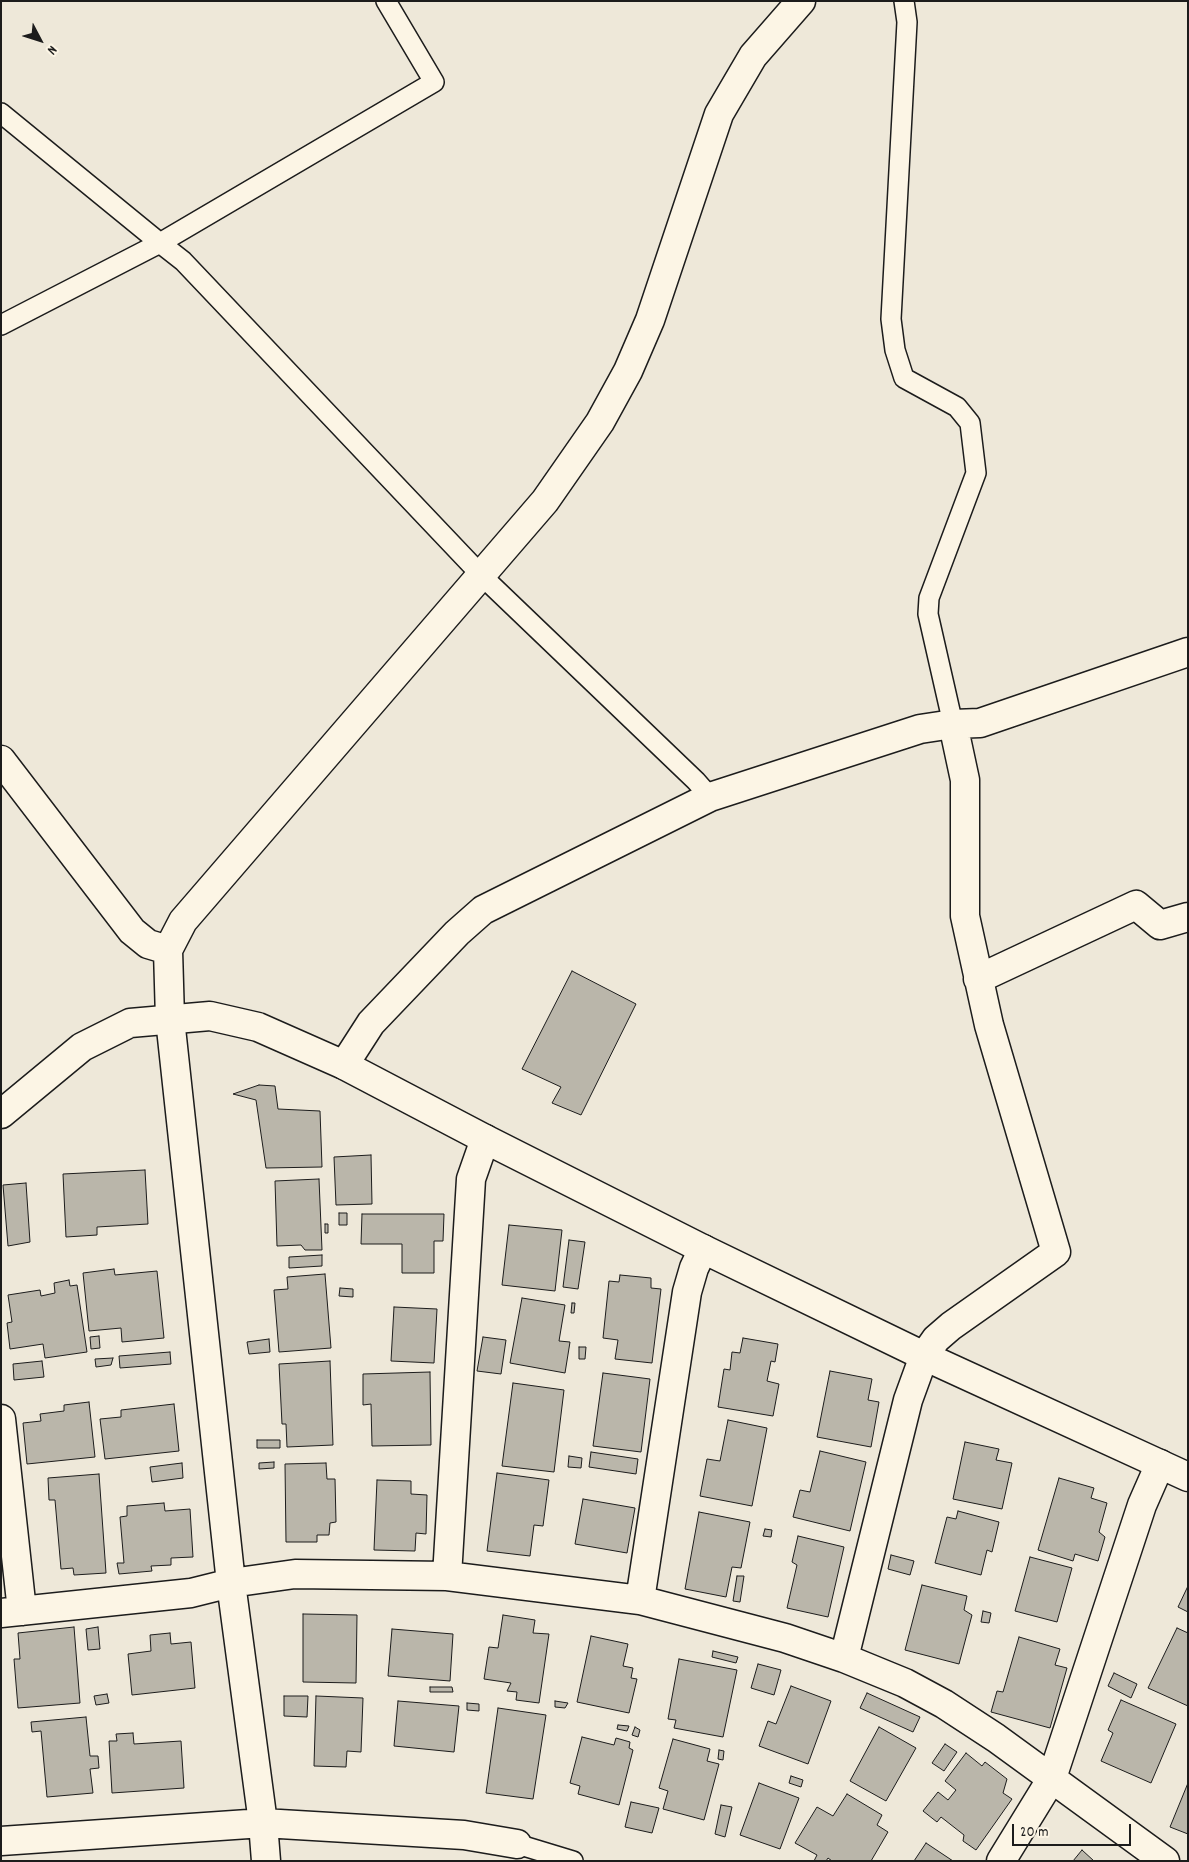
<!DOCTYPE html>
<html>
<head>
<meta charset="utf-8">
<style>
	body { margin:0 }
	#map { position:relative; width:1189px; height:1862px; overflow:hidden; background:#eee8d9; font-family:Dekko,sans-serif }
	canvas { display:block }
	.frame { position:absolute; inset:0; border:2px solid #1c1c1c; pointer-events:none }
	.north { position:absolute; left:15px; top:15px; width:50px; height:50px; -webkit-text-stroke:4px #fcf5e5; paint-order:stroke; rotate:130deg; font-size:14px; font-weight:700; line-height:20px; text-align:center; color:#1c1c1c }
	.north::after { content:''; display:block; margin:auto; width:18px; height:22px; background:#1c1c1c; clip-path:polygon(50% 0,100% 100%,50% 72%,0 100%) }
	.scale { position:absolute; left:1012px; top:1824px; width:119px; height:22px; box-sizing:border-box; border:2px solid #1c1c1c; border-top:0; padding-left:6px; font-size:15px; line-height:18px; white-space:nowrap; color:#1c1c1c; -webkit-text-stroke:4px #fcf5e5; paint-order:stroke }
</style>
</head>
<body>
<div id="map">
<canvas width="1189" height="1862"></canvas>
<div class="frame"></div>
<div class="north">N</div>
<div class="scale">20 m</div>
</div>
<script>
const ctx = document.querySelector('canvas').getContext('2d');
ctx.lineJoin = 'round';
function fill(path, color) {
  ctx.fillStyle = color;
  ctx.fill(path, 'evenodd');
}
function shape(rows) {
  const path = new Path2D();
  for (const r of rows) {
    path.moveTo(r[0], r[1]);
    for (let i = 2; i < r.length; i += 2) path.lineTo(r[i], r[i + 1]);
  }
  return path;
}
function trace(path, color, width, dash) {
  ctx.strokeStyle = color;
  ctx.lineWidth = width;
  ctx.lineCap = dash ? 'butt' : 'round';
  ctx.setLineDash(dash || []);
  ctx.stroke(path);
}
const building = shape([
	[572,971,636,1004,581,1115,552,1103,561,1087,522,1069,572,971],
	[259,1085,275,1086,278,1109,320,1111,322,1167,266,1168,256,1100,233,1094,259,1085],
	[371,1155,372,1204,336,1205,334,1157,371,1155],
	[145,1170,148,1224,97,1227,97,1235,66,1237,63,1174,145,1170],
	[319,1179,322,1250,305,1250,301,1245,277,1246,275,1181,319,1179],
	[26,1183,30,1242,8,1246,3,1185,26,1183],
	[339,1213,347,1213,347,1225,339,1225,339,1213],
	[362,1214,444,1214,443,1241,434,1241,434,1273,402,1273,402,1244,361,1244,362,1214],
	[325,1224,328,1224,328,1233,325,1233,325,1224],
	[509,1225,562,1230,555,1291,502,1285,509,1225],
	[569,1240,585,1242,578,1289,563,1287,569,1240],
	[322,1255,322,1266,289,1268,289,1257,322,1255],
	[114,1269,115,1275,157,1271,164,1338,122,1342,121,1328,89,1331,83,1273,114,1269],
	[325,1274,331,1348,279,1352,274,1290,288,1289,287,1277,325,1274],
	[620,1275,651,1278,651,1288,661,1289,652,1363,615,1359,618,1340,603,1338,609,1281,619,1282,620,1275],
	[69,1280,70,1286,77,1285,87,1352,45,1358,43,1344,10,1349,7,1323,12,1322,8,1295,40,1290,41,1296,55,1293,54,1283,69,1280],
	[340,1288,353,1289,353,1297,339,1296,340,1288],
	[522,1298,565,1305,559,1341,570,1342,565,1373,510,1363,522,1298],
	[572,1303,575,1303,574,1313,571,1313,572,1303],
	[394,1307,437,1309,434,1363,391,1361,394,1307],
	[99,1336,100,1348,91,1349,90,1337,99,1336],
	[483,1337,506,1340,501,1374,477,1371,483,1337],
	[743,1338,778,1344,775,1362,771,1361,767,1381,779,1384,773,1416,718,1407,724,1369,730,1370,732,1352,740,1353,743,1338],
	[269,1339,270,1352,249,1354,247,1342,269,1339],
	[579,1347,586,1347,585,1359,579,1359,579,1347],
	[170,1352,171,1364,120,1368,119,1356,170,1352],
	[113,1358,111,1365,96,1367,95,1359,113,1358],
	[42,1361,44,1377,14,1380,13,1364,42,1361],
	[330,1361,333,1445,287,1447,286,1424,282,1424,279,1364,330,1361],
	[830,1371,872,1379,868,1400,879,1402,871,1447,817,1437,830,1371],
	[430,1372,431,1445,372,1446,371,1404,363,1405,363,1374,430,1372],
	[603,1373,650,1379,641,1452,593,1446,603,1373],
	[513,1383,564,1390,554,1472,502,1466,513,1383],
	[89,1402,95,1457,27,1464,23,1423,41,1421,40,1414,64,1411,64,1405,89,1402],
	[174,1404,179,1451,105,1459,100,1419,121,1417,121,1410,174,1404],
	[728,1420,767,1428,752,1506,700,1496,707,1459,720,1461,728,1420],
	[257,1440,280,1440,280,1448,257,1448,257,1440],
	[965,1442,999,1449,996,1460,1012,1463,1002,1509,953,1499,965,1442],
	[820,1451,866,1462,850,1531,793,1517,800,1490,810,1492,820,1451],
	[591,1452,638,1459,636,1474,589,1467,591,1452],
	[569,1456,582,1458,581,1468,568,1467,569,1456],
	[274,1462,274,1468,259,1469,259,1463,274,1462],
	[182,1463,183,1478,152,1482,150,1467,182,1463],
	[326,1463,327,1479,335,1479,336,1522,330,1523,329,1535,317,1535,317,1542,286,1542,285,1464,326,1463],
	[497,1473,549,1480,543,1526,534,1525,530,1556,487,1551,497,1473],
	[99,1474,106,1573,74,1575,73,1568,61,1569,55,1500,49,1500,48,1478,99,1474],
	[1059,1478,1094,1488,1091,1498,1107,1503,1099,1532,1105,1537,1098,1561,1075,1554,1073,1561,1038,1550,1059,1478],
	[377,1480,411,1481,411,1494,427,1495,426,1534,416,1533,415,1551,374,1550,377,1480],
	[583,1499,635,1508,627,1553,575,1544,583,1499],
	[164,1503,165,1511,190,1509,193,1557,171,1558,171,1565,151,1566,152,1571,119,1574,117,1563,124,1563,120,1517,127,1516,127,1506,164,1503],
	[958,1511,999,1522,992,1552,987,1550,981,1575,935,1563,947,1517,956,1519,958,1511],
	[699,1512,750,1522,741,1568,732,1567,726,1597,685,1589,699,1512],
	[765,1529,772,1530,771,1537,763,1536,765,1529],
	[798,1536,844,1547,828,1617,787,1608,797,1565,792,1562,798,1536],
	[891,1555,914,1561,910,1575,888,1569,891,1555],
	[1030,1557,1072,1568,1057,1622,1015,1611,1030,1557],
	[737,1576,744,1576,740,1602,733,1601,737,1576],
	[922,1585,967,1596,964,1610,972,1615,959,1664,905,1650,922,1585],
	[1188,1586,1188,1612,1178,1607,1188,1586],
	[983,1611,991,1613,989,1623,981,1622,983,1611],
	[303,1614,357,1615,356,1683,303,1682,303,1614],
	[503,1615,535,1620,533,1633,549,1634,539,1703,516,1700,517,1692,507,1691,511,1683,484,1679,489,1647,498,1648,503,1615],
	[74,1627,80,1703,18,1708,14,1659,20,1659,18,1633,74,1627],
	[98,1627,100,1649,88,1650,86,1629,98,1627],
	[1177,1628,1188,1633,1188,1706,1148,1688,1177,1628],
	[392,1629,453,1634,450,1681,388,1676,392,1629],
	[170,1633,171,1644,191,1642,195,1688,132,1695,128,1654,151,1651,150,1635,170,1633],
	[591,1636,628,1644,623,1666,633,1668,631,1678,637,1679,629,1713,577,1702,591,1636],
	[1019,1637,1060,1649,1055,1665,1067,1668,1050,1728,991,1712,997,1691,1003,1692,1019,1637],
	[713,1651,738,1657,736,1663,712,1657,713,1651],
	[679,1659,737,1670,723,1737,674,1728,676,1720,668,1719,679,1659],
	[758,1664,781,1670,774,1695,751,1688,758,1664],
	[1114,1673,1137,1684,1131,1698,1108,1686,1114,1673],
	[791,1686,831,1701,808,1764,759,1746,768,1721,776,1724,791,1686],
	[430,1687,452,1687,453,1692,430,1692,430,1687],
	[867,1693,920,1717,913,1732,860,1708,867,1693],
	[107,1694,109,1703,96,1705,94,1696,107,1694],
	[284,1696,308,1696,307,1717,284,1716,284,1696],
	[316,1696,363,1698,361,1752,347,1751,346,1767,314,1766,316,1696],
	[1121,1700,1176,1724,1151,1783,1101,1761,1113,1733,1108,1730,1121,1700],
	[398,1701,459,1706,454,1752,394,1746,398,1701],
	[555,1701,568,1703,565,1708,555,1707,555,1701],
	[467,1703,479,1704,479,1711,467,1710,467,1703],
	[498,1708,546,1715,533,1799,486,1793,498,1708],
	[86,1717,90,1756,98,1756,99,1768,90,1769,93,1793,47,1797,41,1731,32,1732,31,1722,86,1717],
	[618,1725,629,1726,627,1731,617,1729,618,1725],
	[635,1727,640,1730,638,1737,632,1735,635,1727],
	[879,1727,916,1748,886,1801,850,1781,879,1727],
	[133,1733,134,1744,181,1741,184,1788,112,1793,109,1741,117,1741,116,1734,133,1733],
	[582,1737,614,1745,616,1738,630,1742,629,1748,633,1750,619,1805,578,1794,580,1786,570,1783,582,1737],
	[673,1739,710,1749,707,1761,719,1764,704,1820,663,1809,668,1791,659,1788,673,1739],
	[945,1744,957,1752,944,1771,932,1763,945,1744],
	[719,1750,724,1751,723,1760,718,1759,719,1750],
	[966,1753,982,1766,985,1762,1007,1779,1003,1793,1012,1799,976,1850,963,1841,964,1835,941,1817,937,1822,923,1811,938,1792,948,1800,956,1790,945,1781,966,1753],
	[791,1776,803,1780,801,1787,789,1783,791,1776],
	[759,1783,799,1798,780,1849,740,1835,759,1783],
	[1188,1783,1188,1834,1170,1827,1188,1783],
	[847,1794,882,1815,877,1825,888,1832,871,1861,832,1861,828,1858,826,1861,814,1861,817,1855,795,1843,817,1807,833,1816,847,1794],
	[631,1802,659,1808,652,1833,625,1827,631,1802],
	[721,1805,732,1807,725,1837,715,1834,721,1805],
	[926,1843,953,1861,914,1861,926,1843],
	[1082,1850,1094,1861,1073,1861,1082,1850]
]);
fill(building, '#bab6aa');
trace(building, '#1c1c1c', 1);
const lane = shape([
	[904,1,907,22,891,319,895,350,904,378,957,407,970,423,976,473,929,598,928,614,953,724],
	[1,113,160,243,434,82,386,1],
	[1,325,160,243,183,261,482,576,696,781,710,797],
	[517,1844,573,1861]
]);
const street = shape([
	[1,760,132,931,148,944,168,950],
	[978,979,1136,905,1160,925,1188,917],
	[344,1065,371,1023,457,933,483,910,710,797,920,729,953,724,980,723,1188,652],
	[1,1419,22,1611],
	[447,1576,471,1179,485,1139],
	[640,1600,687,1292,694,1268,703,1249],
	[1,1613,191,1593,231,1583,295,1574,447,1576,640,1600,785,1638,844,1658,905,1683,944,1704,996,1738,1165,1861],
	[844,1658,908,1400,924,1356,936,1339,951,1326,1056,1252,989,1025,965,916,965,780,953,724],
	[1,1841,263,1823,464,1835,517,1844],
	[266,1861,263,1823,231,1583,170,1019,168,950,183,921,545,501,600,422,628,371,650,320,719,114,753,56,801,1],
	[1001,1861,1052,1778,1142,1505,1160,1464]
]);
const secondary = shape([
	[1,1114,82,1047,130,1023,210,1016,258,1027,344,1065,485,1139,703,1249,924,1356,1188,1477]
]);
trace(lane, '#1c1c1c', 22);
trace(street, '#1c1c1c', 31);
trace(secondary, '#1c1c1c', 31);
trace(lane, '#fcf5e5', 19);
trace(street, '#fcf5e5', 28);
trace(secondary, '#fcf5e5', 28);
</script>
</body>
</html>
